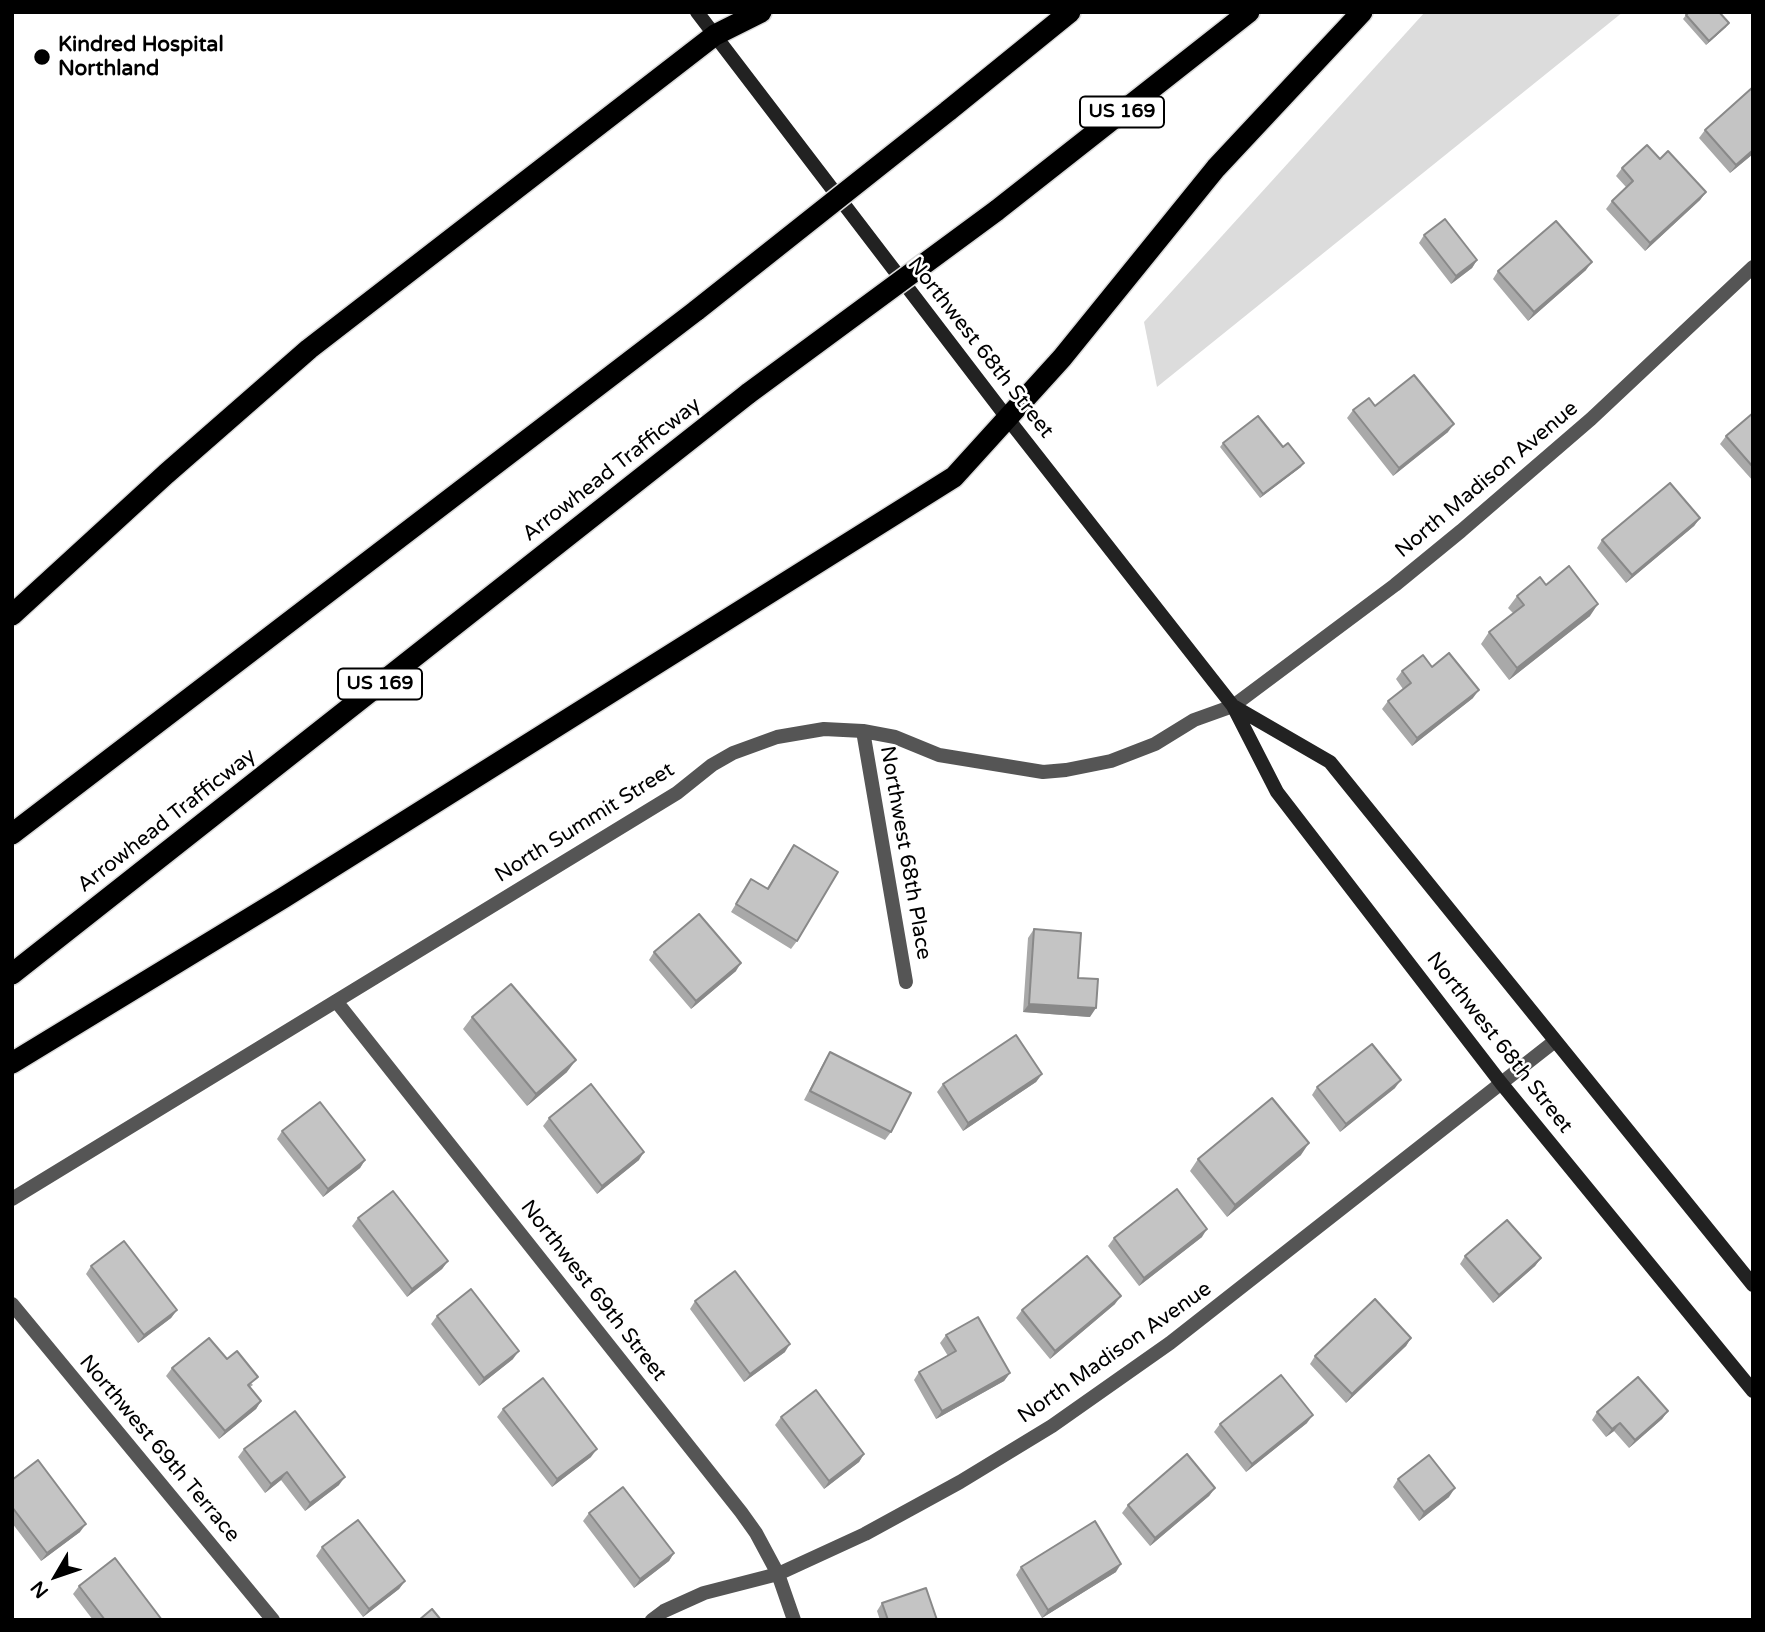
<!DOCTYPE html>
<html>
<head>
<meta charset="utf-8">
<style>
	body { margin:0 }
	#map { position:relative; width:1765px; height:1632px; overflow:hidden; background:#fff; font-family:"Varela Round",sans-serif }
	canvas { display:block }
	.frame { position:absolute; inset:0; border:14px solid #000; pointer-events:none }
	.north { position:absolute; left:21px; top:1541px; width:70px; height:70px; -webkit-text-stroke:5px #fff; paint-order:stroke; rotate:231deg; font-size:19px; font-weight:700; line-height:28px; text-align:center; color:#000 }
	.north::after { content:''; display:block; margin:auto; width:24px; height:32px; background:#000; clip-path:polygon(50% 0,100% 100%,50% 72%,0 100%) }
</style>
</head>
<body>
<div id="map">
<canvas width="1765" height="1632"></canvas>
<div class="frame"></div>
<div class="north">N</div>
</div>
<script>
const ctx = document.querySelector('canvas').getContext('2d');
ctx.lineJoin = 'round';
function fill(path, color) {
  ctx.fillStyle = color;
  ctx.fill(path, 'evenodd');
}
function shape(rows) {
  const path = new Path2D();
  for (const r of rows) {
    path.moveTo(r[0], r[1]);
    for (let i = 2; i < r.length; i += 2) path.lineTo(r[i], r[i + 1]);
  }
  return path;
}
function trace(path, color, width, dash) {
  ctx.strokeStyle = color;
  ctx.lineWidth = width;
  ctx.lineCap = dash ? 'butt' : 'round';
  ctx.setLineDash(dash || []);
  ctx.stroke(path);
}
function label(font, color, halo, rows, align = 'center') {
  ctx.font = font + ' "Varela Round",sans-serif';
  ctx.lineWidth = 5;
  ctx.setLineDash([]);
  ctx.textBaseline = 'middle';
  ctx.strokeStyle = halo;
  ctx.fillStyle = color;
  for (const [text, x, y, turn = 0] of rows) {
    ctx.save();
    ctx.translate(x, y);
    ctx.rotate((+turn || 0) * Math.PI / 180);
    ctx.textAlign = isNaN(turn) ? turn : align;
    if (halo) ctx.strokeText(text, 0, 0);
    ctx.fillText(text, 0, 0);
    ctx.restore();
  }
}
fill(shape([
	[1425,12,1623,12,1157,387,1144,322]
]), '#dcdcdc');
const highway = shape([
	[948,111,1070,12],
	[996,211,1249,12],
	[12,615,166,474,309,349,715,35,761,12],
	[12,834,697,310],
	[12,974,749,393],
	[12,1063,283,898,954,477,1062,358,1216,168,1362,12]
]);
trace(highway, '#dbdbdb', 24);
trace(shape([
	[863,731,906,982],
	[336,1001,741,1512,756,1533,778,1574,794,1620],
	[12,1199,677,793,712,765,733,753,777,737,824,729,863,731,895,737,939,755,1043,772,1066,770,1111,761,1155,744,1194,720,1233,706,1395,585,1461,531,1591,419,1753,267],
	[12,1304,273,1620],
	[652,1620,664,1611,704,1593,778,1574,865,1534,960,1482,1052,1426,1170,1343,1555,1041]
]), '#555', 14);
trace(shape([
	[697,12,1008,419,1233,706,1277,792,1501,1083,1753,1391],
	[1235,707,1330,762,1753,1285]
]), '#222', 14);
trace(highway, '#000', 21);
const highwayBridge = shape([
	[697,310,948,111],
	[749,393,996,211]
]);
trace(highwayBridge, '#dbdbdb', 24, []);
trace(highwayBridge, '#000', 21);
fill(shape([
	[1686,15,1726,27,1706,45,1683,19],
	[1753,87,1753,154,1730,173,1699,138,1705,130],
	[1660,159,1706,192,1700,200,1645,251,1606,209,1612,201,1626,187,1616,176,1622,168],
	[1424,235,1477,260,1472,268,1451,284,1419,243],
	[1586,270,1528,321,1493,279,1498,271],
	[1375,406,1448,432,1393,476,1347,418,1353,410],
	[1753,413,1753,481,1720,444,1726,436],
	[1223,443,1301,467,1260,498,1220,447],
	[1700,518,1694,526,1626,583,1597,548,1602,540],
	[1546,585,1590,616,1509,680,1481,644,1489,632,1513,613,1508,608,1517,596],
	[1432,667,1473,698,1412,746,1382,709,1388,701,1403,689,1396,679,1402,671],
	[794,845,797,941,791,949,731,912,751,879,767,888],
	[1034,929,1078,978,1090,1017,1023,1012,1028,938],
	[654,952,736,971,691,1009,649,960],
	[472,1017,567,1072,527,1106,463,1029],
	[830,1052,891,1132,885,1140,804,1100,825,1060],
	[1042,1074,1036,1082,963,1131,937,1092,943,1084],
	[1317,1087,1395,1088,1340,1132,1312,1095],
	[549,1118,639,1160,597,1194,543,1126],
	[282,1131,365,1160,360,1168,323,1197,277,1139],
	[1301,1155,1227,1217,1190,1171,1198,1159],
	[358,1218,448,1261,442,1269,407,1297,352,1226],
	[1202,1237,1139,1286,1108,1246,1114,1238],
	[1465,1256,1541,1258,1535,1266,1493,1303,1460,1264],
	[91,1266,177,1310,171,1318,138,1343,86,1274],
	[695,1301,785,1352,744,1382,690,1309],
	[1115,1304,1050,1359,1016,1318,1022,1310],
	[437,1316,513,1359,479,1386,431,1324],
	[946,1335,1010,1373,1004,1381,936,1419,914,1380,919,1372,948,1356,940,1343],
	[1411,1338,1406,1346,1346,1403,1310,1364,1315,1356],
	[227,1359,253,1385,250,1387,261,1401,256,1409,219,1439,166,1376,172,1368],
	[503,1409,591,1457,552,1487,497,1417],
	[1668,1411,1662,1419,1629,1448,1614,1431,1606,1437,1592,1420,1597,1412],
	[781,1417,864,1454,859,1462,824,1489,775,1425],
	[1307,1423,1246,1472,1214,1432,1220,1424],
	[244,1449,339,1485,305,1511,281,1480,265,1493,238,1457],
	[1398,1479,1449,1497,1419,1521,1393,1487],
	[12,1480,80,1532,41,1561,12,1523],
	[1215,1488,1209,1496,1150,1546,1122,1513,1128,1505],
	[589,1513,674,1553,669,1561,634,1588,583,1521],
	[322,1547,405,1581,399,1589,363,1617,316,1556],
	[1021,1567,1116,1572,1042,1618,1016,1575],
	[79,1586,162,1620,93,1620,73,1594],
	[882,1603,937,1620,880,1620,877,1611]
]), '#a9a9a9');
fill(shape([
	[1729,23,1726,27,1706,45,1709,41],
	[1753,150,1753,154,1730,173,1736,165],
	[1706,192,1700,200,1645,251,1650,243],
	[1477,260,1472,268,1451,284,1456,276],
	[1592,262,1586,270,1528,321,1534,312],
	[1454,424,1448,432,1393,476,1399,468],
	[1304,463,1301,467,1260,498,1263,494],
	[1700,518,1694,526,1626,583,1632,575],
	[1598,604,1590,616,1509,680,1517,668],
	[1479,690,1473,698,1412,746,1417,738],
	[741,963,736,971,691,1009,696,1001],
	[1029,1004,1096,1008,1090,1017,1023,1012],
	[576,1060,567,1072,527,1106,536,1094],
	[1042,1074,1036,1082,963,1131,968,1123],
	[1401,1080,1395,1088,1340,1132,1346,1124],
	[1309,1143,1301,1155,1227,1217,1235,1205],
	[644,1152,639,1160,597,1194,602,1186],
	[365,1160,360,1168,323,1197,328,1189],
	[1207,1229,1202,1237,1139,1286,1144,1278],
	[1541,1258,1535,1266,1493,1303,1499,1295],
	[448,1261,442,1269,407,1297,412,1289],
	[1121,1296,1115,1304,1050,1359,1055,1351],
	[177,1310,171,1318,138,1343,144,1335],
	[1411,1338,1406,1346,1346,1403,1352,1394],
	[790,1344,785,1352,744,1382,750,1374],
	[519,1351,513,1359,479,1386,484,1378],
	[1010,1373,1004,1381,936,1419,942,1411],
	[261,1401,256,1409,219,1439,225,1431],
	[1668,1411,1662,1419,1629,1448,1635,1440],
	[1313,1415,1307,1423,1246,1472,1252,1464],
	[1620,1423,1614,1431,1606,1437,1612,1429],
	[597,1449,591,1457,552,1487,557,1479],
	[864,1454,859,1462,824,1489,829,1481],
	[287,1472,281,1480,265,1493,271,1484],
	[345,1477,339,1485,305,1511,310,1503],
	[1215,1488,1209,1496,1150,1546,1155,1538],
	[1455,1488,1449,1497,1419,1521,1424,1512],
	[86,1524,80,1532,41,1561,47,1553],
	[674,1553,669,1561,634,1588,640,1579],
	[1121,1564,1116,1572,1042,1618,1048,1610],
	[405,1581,399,1589,363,1617,369,1609]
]), '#898989');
const building = shape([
	[1689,12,1719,12,1729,23,1709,41,1686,15,1689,12],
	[1753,87,1753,150,1736,165,1705,130,1753,87],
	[1647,145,1660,159,1668,151,1706,192,1650,243,1612,201,1633,181,1622,168,1647,145],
	[1445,219,1477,260,1456,276,1424,235,1445,219],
	[1556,221,1592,262,1534,312,1498,271,1556,221],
	[1414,375,1454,424,1399,468,1353,410,1369,398,1375,406,1414,375],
	[1753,413,1753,467,1726,436,1753,413],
	[1258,416,1283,447,1288,443,1304,463,1263,494,1223,443,1258,416],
	[1670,483,1700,518,1632,575,1602,540,1670,483],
	[1569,566,1598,604,1517,668,1489,632,1524,605,1517,596,1540,577,1546,585,1569,566],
	[1449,653,1479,690,1417,738,1388,701,1411,683,1402,671,1423,655,1432,667,1449,653],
	[794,845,838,872,797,941,736,904,751,879,768,889,794,845],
	[699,914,741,963,696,1001,654,952,699,914],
	[1034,929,1081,933,1078,978,1098,979,1096,1008,1029,1004,1034,929],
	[511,984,576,1060,536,1094,472,1017,511,984],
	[1016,1035,1042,1074,968,1123,943,1084,1016,1035],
	[1372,1044,1401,1080,1346,1124,1317,1087,1372,1044],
	[830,1052,911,1093,891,1132,810,1091,830,1052],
	[591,1084,644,1152,602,1186,549,1118,591,1084],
	[1272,1098,1309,1143,1235,1205,1198,1159,1272,1098],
	[320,1102,365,1160,328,1189,282,1131,320,1102],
	[1177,1189,1207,1229,1144,1278,1114,1238,1177,1189],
	[393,1191,448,1261,412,1289,358,1218,393,1191],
	[1507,1220,1541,1258,1499,1295,1465,1256,1507,1220],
	[124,1241,177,1310,144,1335,91,1266,124,1241],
	[1087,1256,1121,1296,1055,1351,1022,1310,1087,1256],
	[735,1271,790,1344,750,1374,695,1301,735,1271],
	[471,1289,519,1351,484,1378,437,1316,471,1289],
	[1375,1299,1411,1338,1352,1394,1315,1356,1375,1299],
	[978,1317,1010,1373,942,1411,919,1372,956,1351,946,1335,978,1317],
	[209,1338,227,1359,237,1351,258,1377,248,1385,261,1401,225,1431,172,1368,209,1338],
	[1281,1375,1313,1415,1252,1464,1220,1424,1281,1375],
	[1638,1377,1668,1411,1635,1440,1620,1423,1612,1429,1597,1412,1638,1377],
	[543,1378,597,1449,557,1479,503,1409,543,1378],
	[816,1390,864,1454,829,1481,781,1417,816,1390],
	[295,1411,345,1477,310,1503,287,1472,271,1484,244,1449,295,1411],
	[1187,1454,1215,1488,1155,1538,1128,1505,1187,1454],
	[1429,1455,1455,1488,1424,1512,1398,1479,1429,1455],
	[38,1460,86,1524,47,1553,12,1507,12,1480,38,1460],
	[623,1487,674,1553,640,1579,589,1513,623,1487],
	[358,1520,405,1581,369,1609,322,1547,358,1520],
	[1095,1521,1121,1564,1048,1610,1021,1567,1095,1521],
	[115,1558,162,1620,105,1620,79,1586,115,1558],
	[926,1588,937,1620,888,1620,882,1603,926,1588],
	[432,1609,441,1620,419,1620,432,1609]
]);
fill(building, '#c4c4c4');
trace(building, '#898989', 2);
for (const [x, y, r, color] of [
	[42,57,9,"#000"]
]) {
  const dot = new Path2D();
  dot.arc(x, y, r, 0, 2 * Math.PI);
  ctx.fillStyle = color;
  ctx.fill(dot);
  trace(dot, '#fff', 2.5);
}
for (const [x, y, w] of [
	[1122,112,84],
	[380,684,84]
]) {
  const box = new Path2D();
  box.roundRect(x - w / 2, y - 15.5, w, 31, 5);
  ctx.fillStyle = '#fff';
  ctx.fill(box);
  trace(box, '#000', 2);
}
label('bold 19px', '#000', null, [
	["US 169",1122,112],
	["US 169",380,684]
]);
label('bold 21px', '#000', '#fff', [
	["Kindred Hospital",58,45],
	["Northland",58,69]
], 'left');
label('21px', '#000', '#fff', [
	["Northwest 68th Street",980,348,52],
	["Arrowhead Trafficway",612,470,-38],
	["North Madison Avenue",1487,480,-40],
	["Arrowhead Trafficway",167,821,-38],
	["North Summit Street",585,823,-32],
	["Northwest 68th Place",905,853,80],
	["Northwest 68th Street",1499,1043,52],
	["Northwest 69th Street",593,1291,52],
	["North Madison Avenue",1115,1353,-35],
	["Northwest 69th Terrace",159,1449,50]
]);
</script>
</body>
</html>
